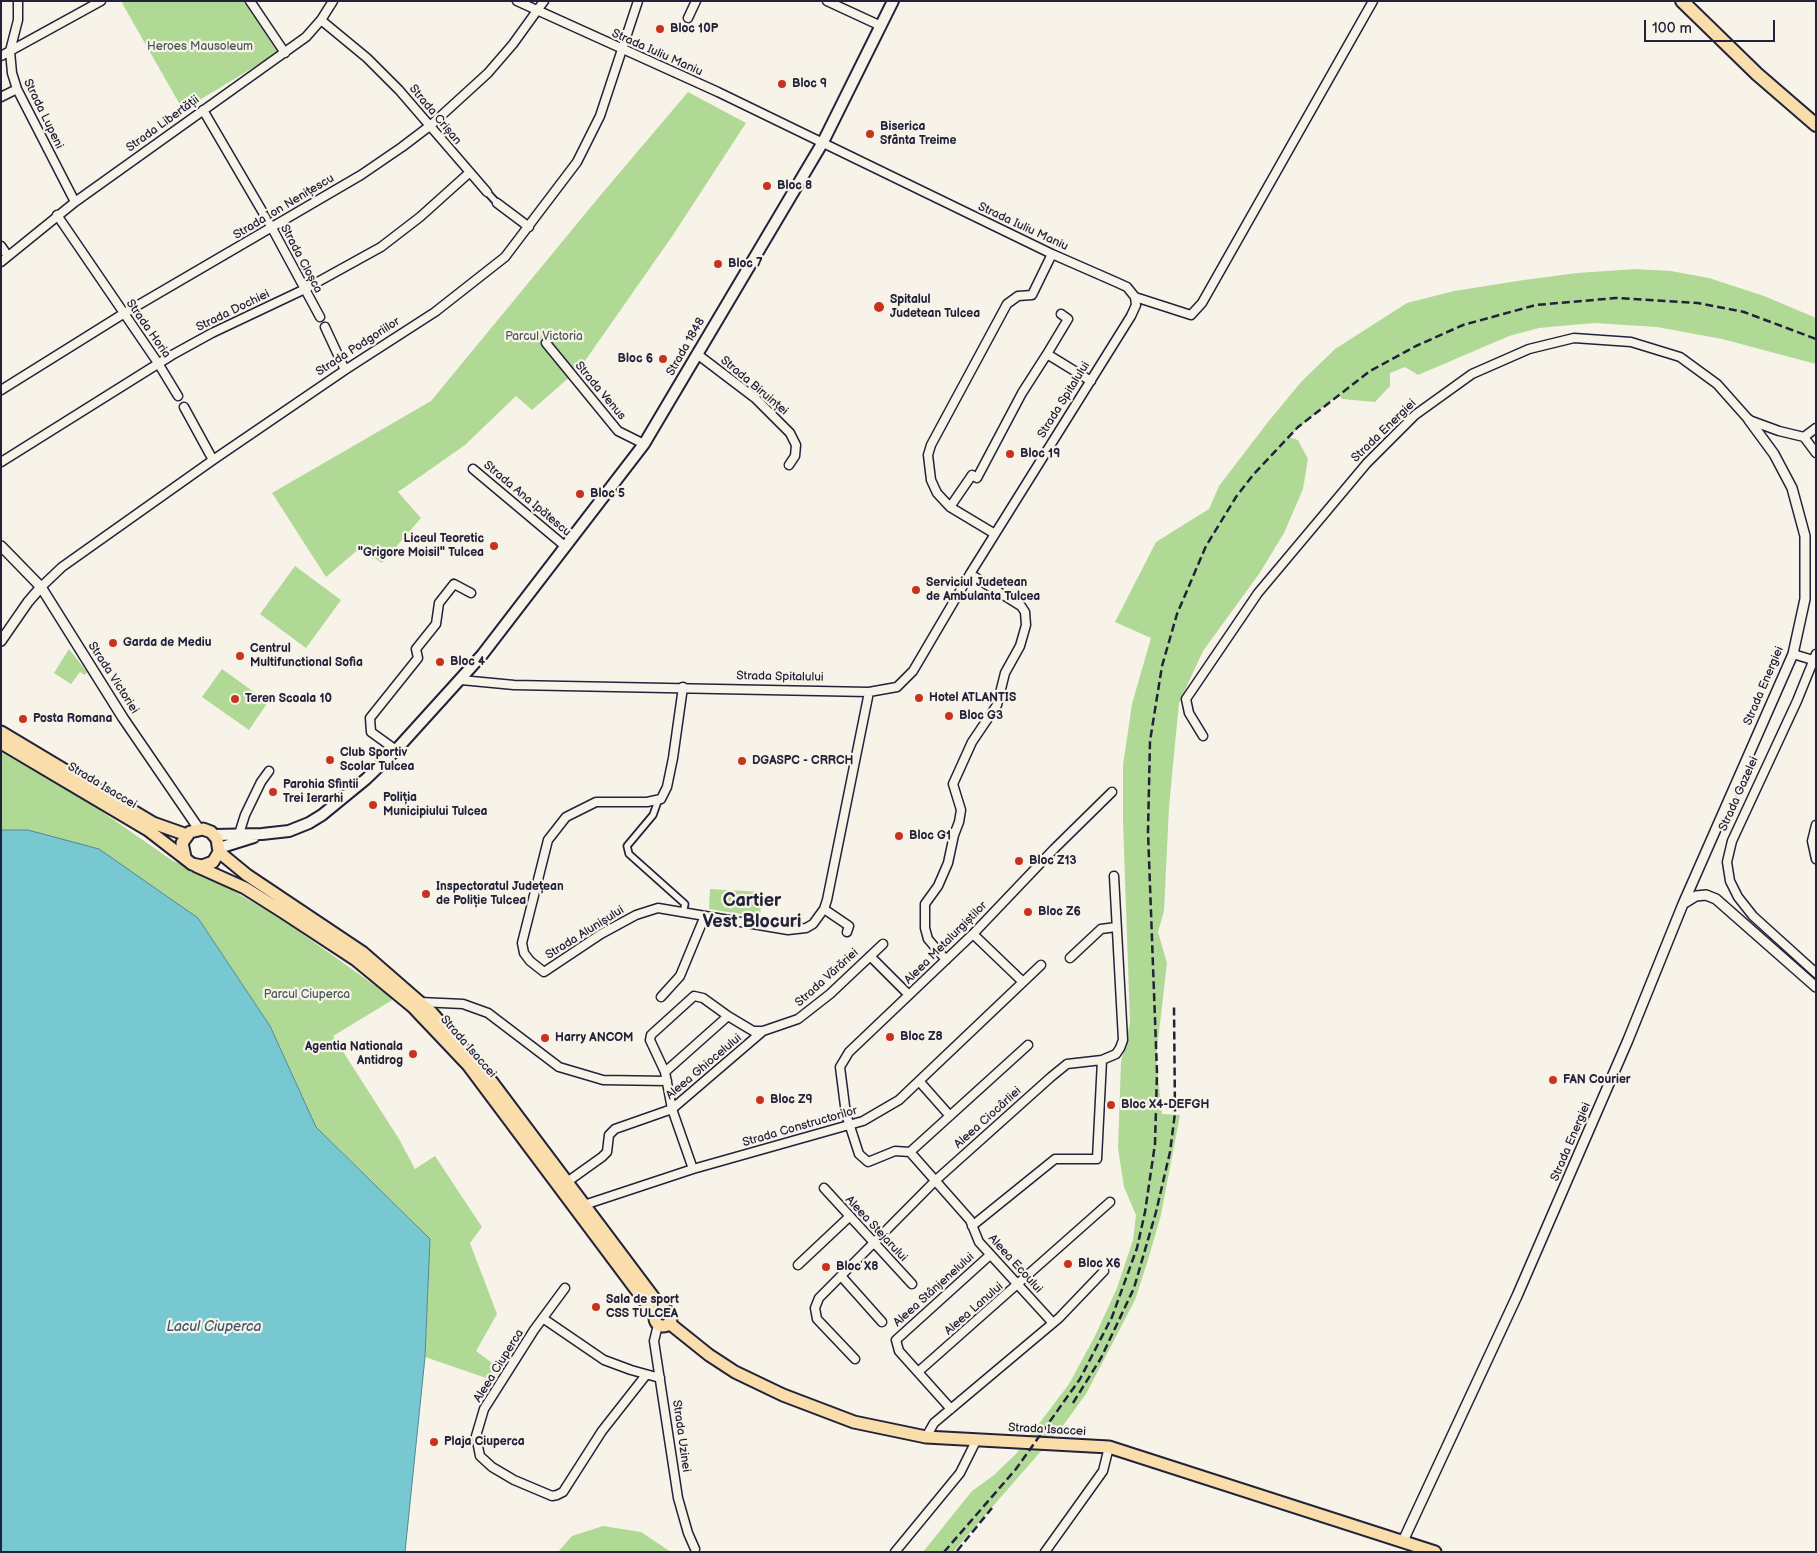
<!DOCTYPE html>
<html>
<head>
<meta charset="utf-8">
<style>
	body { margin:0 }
	#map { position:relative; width:1817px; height:1553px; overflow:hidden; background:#f7f3e8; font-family:"Balsamiq Sans",sans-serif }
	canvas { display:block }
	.frame { position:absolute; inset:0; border:2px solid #22223b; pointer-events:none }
	.scale { position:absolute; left:1644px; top:20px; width:131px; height:22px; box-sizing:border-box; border:2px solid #22223b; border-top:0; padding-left:6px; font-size:15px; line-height:18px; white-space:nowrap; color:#22223b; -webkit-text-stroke:4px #f7f3e8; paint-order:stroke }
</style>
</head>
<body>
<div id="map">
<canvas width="1817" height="1553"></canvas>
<div class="frame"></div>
<div class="scale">100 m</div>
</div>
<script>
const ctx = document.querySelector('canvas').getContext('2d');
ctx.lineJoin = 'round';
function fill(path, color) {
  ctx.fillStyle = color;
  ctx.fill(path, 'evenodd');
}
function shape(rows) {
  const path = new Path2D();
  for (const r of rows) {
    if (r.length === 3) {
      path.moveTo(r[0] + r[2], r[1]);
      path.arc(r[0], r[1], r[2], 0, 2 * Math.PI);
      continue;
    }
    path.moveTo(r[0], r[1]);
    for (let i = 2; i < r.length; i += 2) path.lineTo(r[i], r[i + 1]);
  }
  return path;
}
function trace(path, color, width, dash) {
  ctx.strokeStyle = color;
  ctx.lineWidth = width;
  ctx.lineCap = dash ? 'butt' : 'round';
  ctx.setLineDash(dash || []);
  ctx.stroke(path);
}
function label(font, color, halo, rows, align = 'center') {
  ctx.font = font + ' "Balsamiq Sans",sans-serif';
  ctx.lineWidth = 4.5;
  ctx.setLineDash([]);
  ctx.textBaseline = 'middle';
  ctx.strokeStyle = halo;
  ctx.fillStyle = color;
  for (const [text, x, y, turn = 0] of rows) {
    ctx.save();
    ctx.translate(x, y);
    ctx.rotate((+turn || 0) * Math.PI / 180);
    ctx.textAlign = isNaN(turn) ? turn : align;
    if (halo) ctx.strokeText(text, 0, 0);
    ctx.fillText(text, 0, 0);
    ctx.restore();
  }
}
fill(shape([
	[125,1,244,1,279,52,183,110,122,3],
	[688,92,746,123,673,235,580,368,532,410,516,396,465,445,398,492,421,518,382,563,360,548,326,577,272,493,431,401,599,197],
	[1636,269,1671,271,1709,278,1764,296,1816,318,1816,364,1722,339,1657,327,1594,323,1539,328,1509,336,1418,375,1405,367,1390,373,1390,386,1375,402,1342,399,1339,394,1288,437,1298,440,1308,459,1303,489,1284,533,1259,574,1203,651,1179,703,1169,807,1164,911,1158,932,1167,963,1156,1058,1162,1114,1180,1115,1161,1215,1147,1263,1135,1300,1086,1394,1062,1427,953,1552,923,1552,972,1491,994,1475,1016,1454,1069,1384,1095,1336,1117,1288,1133,1240,1136,1215,1124,1187,1118,1148,1121,1062,1130,1023,1123,821,1123,765,1132,704,1151,638,1115,622,1156,542,1209,509,1219,486,1268,422,1301,382,1335,349,1407,303,1454,291,1524,280,1577,273],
	[295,566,341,600,306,648,260,614],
	[69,649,87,672,85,675,80,672,71,684,54,673],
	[222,669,268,702,249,730,202,697],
	[1,752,81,797,173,861,206,875,280,918,394,999,333,1036,399,1139,415,1169,435,1156,482,1227,470,1243,497,1314,476,1351,499,1368,495,1381,425,1357,430,1239,316,1127,270,1026,198,918,28,830,1,830],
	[710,889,762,892,760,917,709,909],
	[603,1526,641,1532,671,1552,558,1552,572,1536]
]), '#b0d996');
const water = shape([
	[1,830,28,830,99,849,198,918,270,1026,316,1127,430,1239,425,1357,405,1552,1,1552,1,830]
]);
fill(water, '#77c8d1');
trace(water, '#558695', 1);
const pedestrian = shape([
	[487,192,497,203],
	[658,801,653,815,627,846,629,854,685,904,683,913]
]);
const minor = shape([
	[18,1,18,20,10,51,12,73,17,89,75,202],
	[250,1,285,53],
	[517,1,718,92,1052,254,1116,282,1127,287,1135,297,1191,315,1202,303,1373,1],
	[827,1,881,26],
	[688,18,696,1],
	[321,20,367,58,399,90,487,192],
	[1,56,101,1],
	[1,97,17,89],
	[203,110,272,228,320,317],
	[497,203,529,227],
	[57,215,158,363,178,396],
	[1,246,8,256],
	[1,262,75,202,306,37,321,20,333,1],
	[1061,314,1068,319,1047,354,1091,381],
	[325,327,345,370],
	[546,343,618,431,644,444],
	[697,354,755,398,790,433,796,445,795,456,789,465],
	[1,390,123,314,361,175,402,147,431,125,488,73,513,44,544,1],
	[184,407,213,460],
	[1804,437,1816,428],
	[1,462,172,355,212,333,305,289,381,247,420,217,469,173],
	[473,469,566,547],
	[950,507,937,493,931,480,928,455,931,445,1007,304,1018,296,1032,295,1052,254],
	[995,534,950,507,972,475,977,478,1022,393,1047,354],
	[41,587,62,567,213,460,345,370,435,312,505,257,577,162,600,116,638,1],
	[1793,654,1816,661],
	[1816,654,1797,701,1732,841,1727,862,1730,881,1738,897,1753,916,1816,973],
	[461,680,514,685,869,692,897,687,913,671,970,574,1131,316,1136,305,1135,297],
	[683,687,673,758,667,787,661,799,647,802,596,802,566,817,548,840,522,943,524,953,530,961,544,972,601,934,636,915,658,908,788,930,806,928,813,924,824,909,827,900,869,692],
	[1203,736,1189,713,1186,699,1258,593,1367,463,1415,415,1472,374,1529,349,1574,338,1631,342,1680,357,1717,384,1749,420,1779,431,1804,437,1816,453],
	[396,750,371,732,370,718,418,658,416,649,436,624,439,603,454,584,471,593],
	[1816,825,1812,841,1816,859],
	[239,834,245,815,261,782,269,771],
	[824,909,849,926,847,932],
	[973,934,1023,982],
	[870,956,909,995],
	[1070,958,1101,929,1116,927],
	[946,960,928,939,925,928,925,904,938,886,948,863,954,835,959,822,961,810,953,784,972,742,997,705,1005,673,1020,646,1026,625,1025,612,1021,606,970,574],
	[661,997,680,976,704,918],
	[420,1002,463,1004,488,1013,559,1067,603,1080,667,1081],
	[728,1016,753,1031,763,1031,798,1019,830,994,883,944],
	[665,1072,728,1016,703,998,694,996,651,1035,650,1040,665,1072,672,1109,693,1169],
	[919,1081,950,1116],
	[910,1152,1028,1045],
	[567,1182,602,1157,607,1152,609,1135,615,1129,672,1109,763,1031],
	[824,1188,912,1284],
	[581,1206,693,1169,863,1121,899,1100,1041,965],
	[972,1226,1055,1159,1097,1159,1102,1060],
	[798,1265,848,1218],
	[841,1276,882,1322],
	[565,1288,534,1330,484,1409,476,1436,480,1456,492,1467,514,1480,552,1496,557,1495,563,1492,602,1431,646,1375],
	[544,1319,604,1360,631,1370,660,1378],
	[1052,1322,979,1242,970,1220,910,1152,895,1151,868,1162,859,1154,846,1114,840,1067,849,1052,973,934,1054,849,1112,792],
	[658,1325,654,1341,678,1498,688,1533,695,1549],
	[855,1359,817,1319,815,1308,819,1298,936,1180,1051,1077,1067,1064,1102,1060,1116,1054,1120,1048,1123,1040,1114,876],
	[918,1372,1110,1202],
	[951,1409,899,1351,896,1340,990,1255],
	[926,1437,934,1423,1059,1318,1104,1271],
	[895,1552,960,1473,976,1441],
	[1045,1552,1103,1471,1109,1447]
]);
const tertiary = shape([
	[1,546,41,587,123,718,199,829],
	[1,641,28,602,41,587],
	[1683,904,1696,896,1706,895,1716,899,1816,987],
	[1403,1541,1517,1296,1628,1040,1683,904,1793,654,1805,599,1805,536,1792,488,1774,454,1749,420]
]);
const secondary = shape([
	[214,835,262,834,289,831,309,823,322,815,366,779,396,750,482,655,644,444,823,142,893,1],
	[219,848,254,837]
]);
const primary = shape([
	[1,732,153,823,187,835],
	[1,743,148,830,192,864,202,866,213,862,219,852,217,839,211,832,203,829,190,832,182,843,185,857],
	[219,852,247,875,362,952,432,1013,492,1082,663,1310],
	[196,866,245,888,283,912,356,960,413,1007,468,1065,655,1315],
	[663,1318,8],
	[669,1323,709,1355,735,1372,783,1395,854,1422,926,1437,1109,1447,1435,1552]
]);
const trunk = shape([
	[1682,1,1757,74,1816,125]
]);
trace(pedestrian, '#22223b', 9);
trace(minor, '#22223b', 11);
trace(tertiary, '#22223b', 12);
trace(secondary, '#22223b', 14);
trace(primary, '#22223b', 15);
trace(trunk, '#22223b', 16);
trace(pedestrian, '#f7f3e8', 5.5);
trace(minor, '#f7f3e8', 8);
trace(tertiary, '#f7f3e8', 9);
trace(secondary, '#f7f3e8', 10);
trace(primary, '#f9ddab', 11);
trace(trunk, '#f9ddab', 12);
trace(shape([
	[1073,1403,1101,1358,1134,1288,1156,1212,1170,1152,1175,1113,1174,1006],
	[957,1551,992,1508],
	[944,1552,1016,1469,1080,1379,1112,1317,1137,1248,1145,1212,1155,1144,1157,1073,1148,832,1150,741,1162,666,1177,614,1206,546,1236,497,1253,475,1298,427,1370,371,1416,346,1463,325,1536,305,1616,298,1698,303,1744,312,1816,339]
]), '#22223b', 2.5, [8, 4]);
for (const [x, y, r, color] of [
	[660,29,5,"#c8321e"],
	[782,84,5,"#c8321e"],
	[870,134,5,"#c8321e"],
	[767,186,5,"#c8321e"],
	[718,264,5,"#c8321e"],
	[879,307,6,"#c8321e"],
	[663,359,5,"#c8321e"],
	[1010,454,5,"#c8321e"],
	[580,494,5,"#c8321e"],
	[494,546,5,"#c8321e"],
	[916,590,5,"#c8321e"],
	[113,643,5,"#c8321e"],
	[240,656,5,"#c8321e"],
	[440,662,5,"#c8321e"],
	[919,698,5,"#c8321e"],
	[235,699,5,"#c8321e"],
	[949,716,5,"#c8321e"],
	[23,719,5,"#c8321e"],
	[330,760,5,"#c8321e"],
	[742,761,5,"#c8321e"],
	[273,792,5,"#c8321e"],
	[373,805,5,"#c8321e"],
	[899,836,5,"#c8321e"],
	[1019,861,5,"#c8321e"],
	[426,894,5,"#c8321e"],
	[1028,912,5,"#c8321e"],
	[890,1037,5,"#c8321e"],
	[545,1038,5,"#c8321e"],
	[413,1054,5,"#c8321e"],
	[1553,1080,5,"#c8321e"],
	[760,1100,5,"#c8321e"],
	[1111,1105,5,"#c8321e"],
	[1068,1264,5,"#c8321e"],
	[826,1267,5,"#c8321e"],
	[596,1307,5,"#c8321e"],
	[434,1442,5,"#c8321e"]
]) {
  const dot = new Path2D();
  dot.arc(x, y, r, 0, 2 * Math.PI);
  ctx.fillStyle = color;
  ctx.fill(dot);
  trace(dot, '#f7f3e8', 2);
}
label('bold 12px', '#22223b', '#f7f3e8', [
	["Bloc 10P",670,29],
	["Bloc 9",792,84],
	["Biserica",880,127],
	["Sfânta Treime",880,141],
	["Bloc 8",777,186],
	["Bloc 7",728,264],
	["Spitalul",890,300],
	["Judetean Tulcea",890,314],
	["Bloc 6",653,359,"right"],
	["Bloc 19",1020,454],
	["Bloc 5",590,494],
	["Liceul Teoretic",484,539,"right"],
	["\"Grigore Moisil\" Tulcea",484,553,"right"],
	["Serviciul Judetean",926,583],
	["de Ambulanta Tulcea",926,597],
	["Garda de Mediu",123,643],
	["Centrul",250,649],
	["Multifunctional Sofia",250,663],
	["Bloc 4",450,662],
	["Hotel ATLANTIS",929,698],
	["Teren Scoala 10",245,699],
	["Bloc G3",959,716],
	["Posta Romana",33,719],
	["Club Sportiv",340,753],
	["Scolar Tulcea",340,767],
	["DGASPC - CRRCH",752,761],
	["Parohia Sfintii",283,785],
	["Trei Ierarhi",283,799],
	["Poliția",383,798],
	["Municipiului Tulcea",383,812],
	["Bloc G1",909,836],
	["Bloc Z13",1029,861],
	["Inspectoratul Județean",436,887],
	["de Poliție Tulcea",436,901],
	["Bloc Z6",1038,912],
	["Bloc Z8",900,1037],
	["Harry ANCOM",555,1038],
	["Agentia Nationala",403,1047,"right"],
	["Antidrog",403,1061,"right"],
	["FAN Courier",1563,1080],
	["Bloc Z9",770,1100],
	["Bloc X4-DEFGH",1121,1105],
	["Bloc X6",1078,1264],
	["Bloc X8",836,1267],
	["Sala de sport",606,1300],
	["CSS TULCEA",606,1314],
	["Plaja Ciuperca",444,1442]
], 'left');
label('12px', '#4d5956', '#f7f3e8', [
	["Heroes Mausoleum",200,47],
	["Parcul Victoria",544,337],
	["Parcul Ciuperca",307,995]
]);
label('12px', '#22223b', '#f7f3e8', [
	["Strada Iuliu Maniu",657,53,24],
	["Strada Lupeni",43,114,64],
	["Strada Crișan",435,115,50],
	["Strada Libertății",163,124,-36],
	["Strada Ion Nenițescu",284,207,-31],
	["Strada Iuliu Maniu",1023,227,25],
	["Strada Cloșca",301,259,62],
	["Strada Dochiei",233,311,-26],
	["Strada Horia",148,329,55],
	["Strada Podgoriilor",358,347,-33],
	["Strada 1848",686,347,-60],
	["Strada Biruinței",754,386,40],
	["Strada Venus",600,391,50],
	["Strada Spitalului",1064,400,-58],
	["Strada Energiei",1384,431,-44],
	["Strada Ana Ipătescu",527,499,40],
	["Strada Spitalului",780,677,1],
	["Strada Victoriei",113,678,57],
	["Strada Energiei",1764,686,-67],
	["Strada Isaccei",102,786,31],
	["Strada Gazelei",1739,794,-66],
	["Strada Alunișului",585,933,-32],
	["Aleea Metalurgiștilor",946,943,-45],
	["Strada Vărăriei",827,978,-42],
	["Strada Isaccei",468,1047,49],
	["Aleea Ghiocelului",704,1067,-40],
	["Aleea Ciocârliei",988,1118,-42],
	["Strada Constructorilor",800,1127,-16],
	["Strada Energiei",1571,1142,-67],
	["Aleea Stejarului",876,1229,47],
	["Aleea Ecoului",1015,1264,48],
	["Aleea Stânjenelului",934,1290,-42],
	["Aleea Lanului",974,1309,-41],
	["Aleea Ciuperca",499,1366,-58],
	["Strada Isaccei",1047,1430,3],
	["Strada Uzinei",681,1436,82]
]);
label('italic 14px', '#3c5468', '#f7f3e8', [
	["Lacul Ciuperca",214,1327]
]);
label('bold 18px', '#22223b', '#f7f3e8', [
	["Cartier",752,901],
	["Vest Blocuri",752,922]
]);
</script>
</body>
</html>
